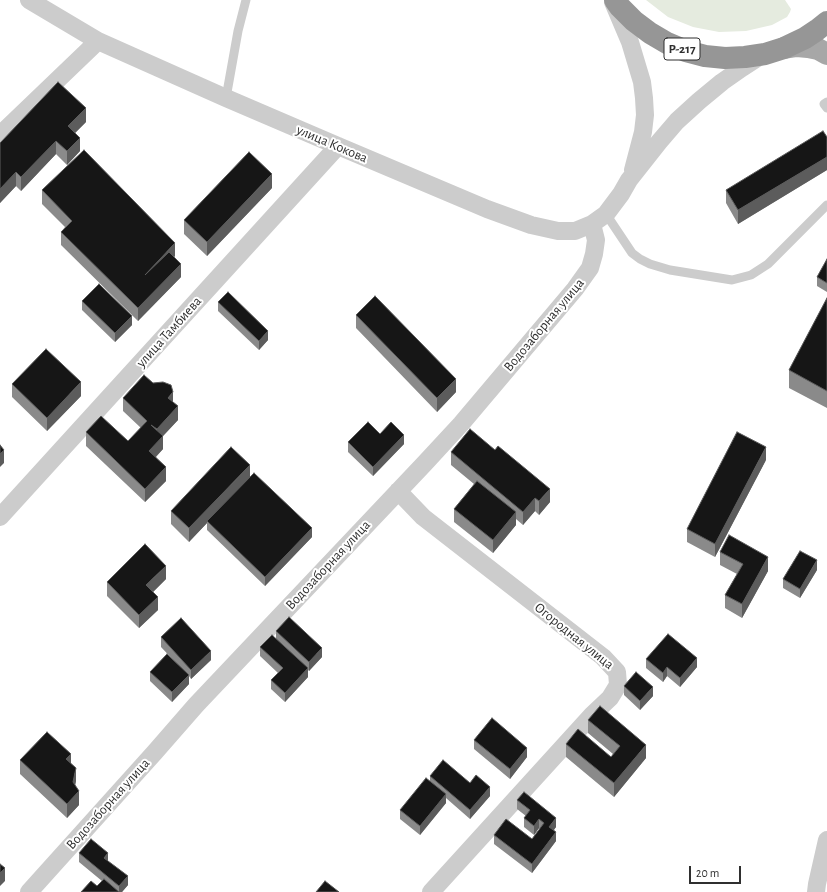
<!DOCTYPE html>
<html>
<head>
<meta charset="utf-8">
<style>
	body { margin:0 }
	#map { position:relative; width:827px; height:892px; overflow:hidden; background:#fff; font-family:"Alegreya Sans",sans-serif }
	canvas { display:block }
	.scale { position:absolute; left:689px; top:866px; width:52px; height:18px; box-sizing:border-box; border:2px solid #2f2f2f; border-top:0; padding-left:5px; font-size:12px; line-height:14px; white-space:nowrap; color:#2f2f2f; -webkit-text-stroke:3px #fff; paint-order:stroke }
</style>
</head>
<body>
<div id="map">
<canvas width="827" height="892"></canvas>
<div class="scale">20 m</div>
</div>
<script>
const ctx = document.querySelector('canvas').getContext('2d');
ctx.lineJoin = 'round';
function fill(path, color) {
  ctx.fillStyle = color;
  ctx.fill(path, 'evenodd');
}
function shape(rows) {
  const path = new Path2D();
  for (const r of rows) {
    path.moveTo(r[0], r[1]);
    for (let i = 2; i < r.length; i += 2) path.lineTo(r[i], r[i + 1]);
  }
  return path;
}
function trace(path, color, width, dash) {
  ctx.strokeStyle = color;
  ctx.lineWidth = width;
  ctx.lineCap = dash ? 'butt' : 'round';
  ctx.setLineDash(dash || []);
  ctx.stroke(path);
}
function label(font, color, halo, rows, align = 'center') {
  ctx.font = font + ' "Alegreya Sans",sans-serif';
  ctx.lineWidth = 4;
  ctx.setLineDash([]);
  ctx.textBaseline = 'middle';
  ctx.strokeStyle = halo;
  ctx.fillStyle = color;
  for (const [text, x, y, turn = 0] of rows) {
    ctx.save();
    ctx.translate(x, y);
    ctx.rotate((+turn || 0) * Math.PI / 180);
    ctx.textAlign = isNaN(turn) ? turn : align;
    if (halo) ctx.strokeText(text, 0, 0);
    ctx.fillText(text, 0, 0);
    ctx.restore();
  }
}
fill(shape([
	[646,0,785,0,791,9,790,12,787,17,772,25,746,31,719,32,693,27,668,17]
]), '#e5ebdf');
trace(shape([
	[226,98,238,31,246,0],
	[827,102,824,104,827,108],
	[606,214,632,253,640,259,650,264,670,270,732,280,751,275,768,264,827,205]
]), '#ccc', 9);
trace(shape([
	[29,0,98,41,226,98,338,146,487,209,531,225,558,231,575,231,592,224,606,214,621,194,629,180,659,142,677,121,699,101,722,82,742,68,762,55],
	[613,2,630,42,642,82,644,98,645,115,643,132,633,170],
	[0,135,98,41],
	[398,491,423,517,603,657,617,672,618,685,610,698,592,715,431,892],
	[0,517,338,146],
	[29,892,155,752,196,705,425,463,461,424,575,289,590,268,594,254,596,240,592,224],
	[816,892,817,884,827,840]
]), '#ccc', 18);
trace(shape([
	[784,48,797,46,808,47,818,49,827,54]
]), '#a7a7a7', 22);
trace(shape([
	[615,0,620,7,634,21,650,33,667,43,686,51,705,56,725,58,745,57,765,54,784,48,805,38,817,30,827,22]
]), '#969696', 22);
fill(shape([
	[86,122,75,133,80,151,67,165,56,154,21,191,16,186,0,203,0,143],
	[827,137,827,170,738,224,726,203,726,190],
	[272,188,207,256,184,234,184,220],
	[42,190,175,256,174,257,181,277,138,321,61,245,61,232,65,227,42,204],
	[827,259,827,292,817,286,817,277],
	[827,298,827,408,789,388,789,370],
	[82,301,132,325,115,342,82,310],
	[218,302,268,340,259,350,218,311],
	[356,315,456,392,437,412,356,328],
	[12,384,81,396,47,431,12,397],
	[123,398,173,402,178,420,163,436,163,449,156,457,166,481,145,502,86,446,86,432,128,441,141,428,123,411],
	[380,434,404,444,373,476,348,452,348,442],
	[451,452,550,502,539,515,535,511,523,525,516,519,516,525,493,553,454,522,454,509,474,484,451,465],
	[766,460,715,557,687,542,687,529],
	[250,477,312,537,265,586,207,530,207,523,189,542,171,524,171,511],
	[720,552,768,571,742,618,725,608,725,595,737,574,720,565],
	[817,570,800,598,783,588,783,579],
	[166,579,153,592,158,610,139,628,107,596,107,582],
	[276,631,322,657,309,671,308,670,308,677,285,702,271,689,271,680,278,673,260,656,260,647,276,638],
	[161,637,211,660,191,679,189,676,189,684,172,702,150,681,150,672,178,665,161,647],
	[646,659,697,667,680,687,667,676,663,682,646,668],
	[624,686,653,696,640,710,624,695],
	[588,720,646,758,614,797,566,757,566,744,611,757,613,754,588,733],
	[474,740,527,757,510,779,474,749],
	[20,760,71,763,76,781,75,785,79,805,67,818,20,774],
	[430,776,470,783,490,796,470,819,446,798,446,803,420,835,400,819,400,810,430,782],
	[517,800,556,827,554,830,556,841,532,873,494,844,494,835,532,839,540,829,539,828,534,835,524,827,524,818,526,816,517,809],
	[79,853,108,861,128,885,122,892,81,892,97,886,102,881,79,862]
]), '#8a8a8a');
fill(shape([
	[86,108,86,122,68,140,68,126],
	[80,138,80,151,67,165,67,151],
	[56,141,56,154,21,191,21,177],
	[827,157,827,170,738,224,738,210],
	[16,172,16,186,0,203,0,189],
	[272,174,272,188,207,256,207,242],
	[175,243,175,256,145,288,145,275],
	[181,264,181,277,138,321,138,308],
	[132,316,132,325,115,342,115,333],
	[268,331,268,340,259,350,259,341],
	[456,379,456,392,437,412,437,398],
	[81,382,81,396,47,431,47,418],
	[173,392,173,406,168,398],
	[178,406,178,420,163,436,163,449,149,464,149,451,157,442,157,429],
	[404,435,404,444,373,476,373,467],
	[766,447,766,460,715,557,715,544],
	[4,450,4,463,0,467,0,454],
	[250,465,250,478,207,521,207,523,189,542,189,528],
	[166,467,166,481,145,502,145,489],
	[550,489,550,502,539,515,539,501],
	[535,498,535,511,523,525,523,512],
	[516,512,516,525,493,553,493,540],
	[312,528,312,537,265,586,265,577],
	[768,557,768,571,742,618,742,604],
	[817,560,817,570,800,598,800,589],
	[166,566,166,579,146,599,146,585],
	[158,597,158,610,139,628,139,615],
	[322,648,322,657,309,671,309,662],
	[211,651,211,660,191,679,191,670],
	[697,658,697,667,680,687,680,678],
	[667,667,667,676,663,682,663,673],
	[308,668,308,677,285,702,285,693],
	[189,675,189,684,172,702,172,692],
	[653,687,653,696,640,710,640,701],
	[646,745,646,758,614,797,614,783],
	[527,748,527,757,510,779,510,769],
	[71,754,71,767,66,759],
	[76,768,76,781,73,795,73,782],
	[490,787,490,796,470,819,470,810],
	[79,791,79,805,67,818,67,804],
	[446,794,446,803,420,835,420,826],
	[556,818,556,827,549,836,549,827],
	[539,819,539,828,534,835,534,826],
	[556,832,556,841,532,873,532,864],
	[108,853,108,862,104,858],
	[5,868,5,881,0,886,0,873],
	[128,876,128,885,122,892,119,892,119,886]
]), '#5c5c5c');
const building = shape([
	[58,82,86,108,68,126,80,138,67,151,56,141,21,177,16,172,0,189,0,143,58,82],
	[823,131,827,137,827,157,738,210,726,190,823,131],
	[84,150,175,243,145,275,169,252,181,264,138,308,61,232,72,221,42,190,84,150],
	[249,152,272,174,207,242,184,220,249,152],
	[827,259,827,283,817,277,827,259],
	[99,284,132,316,115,333,82,301,99,284],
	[228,292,268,331,259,341,218,302,228,292],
	[375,296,456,379,437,398,356,315,375,296],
	[827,298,827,391,789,370,827,298],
	[46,349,81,382,47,418,12,384,46,349],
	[144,375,153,383,163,382,171,385,173,392,168,398,178,406,157,429,151,425,163,436,149,451,166,467,145,489,86,432,101,416,128,441,147,421,123,398,144,375],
	[368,422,380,434,391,422,404,435,373,467,348,442,368,422],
	[470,429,495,450,498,446,550,489,539,501,535,498,523,512,451,452,470,429],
	[737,432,766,447,715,544,687,529,737,432],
	[0,445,4,450,0,454,0,445],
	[231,447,250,465,189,528,171,511,231,447],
	[254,473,312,528,265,577,207,521,254,473],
	[477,481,516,512,493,540,454,509,477,481],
	[729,535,768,557,742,604,725,595,743,564,720,552,729,535],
	[145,544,166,566,146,585,158,597,139,615,107,582,145,544],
	[800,551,817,560,800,589,783,579,800,551],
	[289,617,322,648,309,662,276,631,289,617],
	[181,618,211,651,191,670,161,637,181,618],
	[668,634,697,658,680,678,667,667,663,673,646,659,668,634],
	[272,635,308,668,285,693,271,680,283,668,260,647,272,635],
	[167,654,189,675,172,692,150,672,167,654],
	[636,672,653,687,640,701,624,686,636,672],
	[600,706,646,745,614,783,566,744,578,729,611,757,620,746,588,720,600,706],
	[492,718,527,748,510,769,474,740,492,718],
	[47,732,71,754,66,759,76,768,73,782,79,791,67,804,20,760,47,732],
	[443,760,470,783,476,775,490,787,470,810,430,776,443,760],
	[426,778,446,794,420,826,400,810,426,778],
	[524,792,556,818,549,827,556,832,532,864,494,835,506,819,532,839,544,823,539,819,534,826,524,818,530,810,517,800,524,792],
	[91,839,108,853,104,858,128,876,119,886,79,853,91,839],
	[0,864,5,868,0,873,0,864],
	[104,879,119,892,81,892,91,881,97,886,104,879],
	[325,881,339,892,316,892,325,881]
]);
fill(building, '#161616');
trace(building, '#5c5c5c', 1);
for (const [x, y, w] of [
	[682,49,36]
]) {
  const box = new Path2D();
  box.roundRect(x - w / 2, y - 11, w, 22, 3);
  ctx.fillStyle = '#fff';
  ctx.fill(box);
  trace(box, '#2f2f2f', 1);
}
label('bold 13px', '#2f2f2f', null, [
	["Р-217",682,49]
]);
label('14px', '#2f2f2f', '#fff', [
	["улица Кокова",332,144,23],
	["Водозаборная улица",544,325,-50],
	["улица Тамбиева",169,332,-48],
	["Водозаборная улица",328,565,-47],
	["Огородная улица",574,636,39],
	["Водозаборная улица",108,804,-48]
]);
</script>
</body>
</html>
